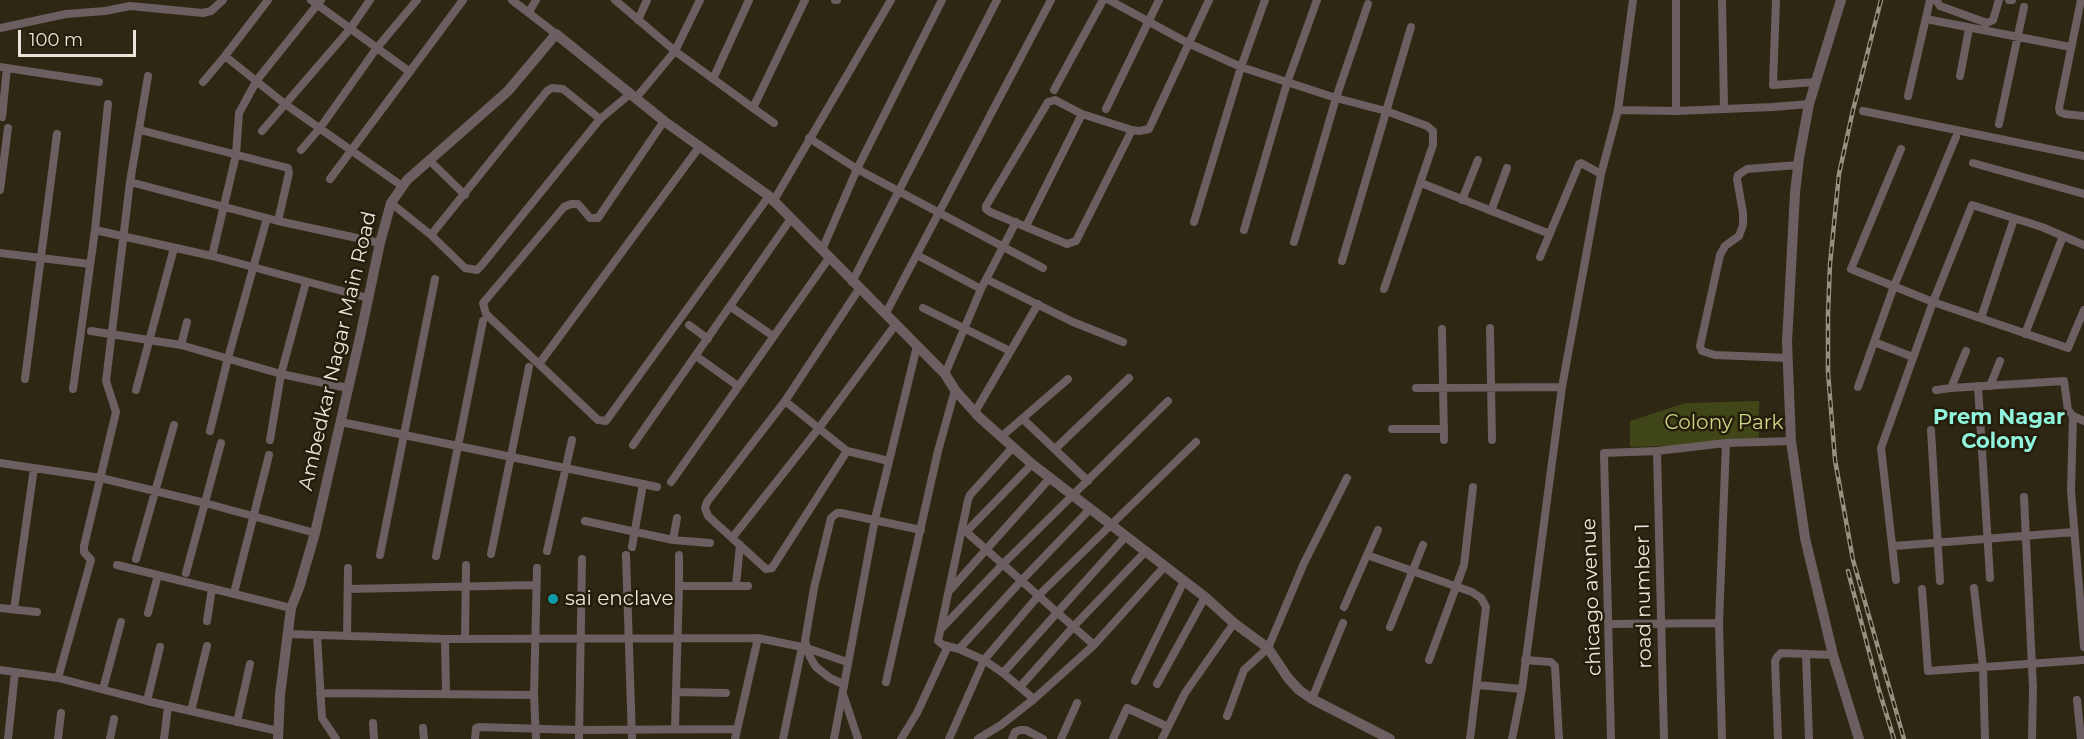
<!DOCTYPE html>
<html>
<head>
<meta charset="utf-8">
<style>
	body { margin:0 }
	#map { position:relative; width:2084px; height:739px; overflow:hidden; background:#2e2714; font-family:Montserrat,sans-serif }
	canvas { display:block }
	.scale { position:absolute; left:18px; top:30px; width:118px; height:27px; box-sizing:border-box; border:3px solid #eae5da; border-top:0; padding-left:8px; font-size:18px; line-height:21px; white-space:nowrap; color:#eae5da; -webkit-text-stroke:4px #241d0b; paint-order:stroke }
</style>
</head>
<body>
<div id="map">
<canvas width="2084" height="739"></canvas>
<div class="scale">100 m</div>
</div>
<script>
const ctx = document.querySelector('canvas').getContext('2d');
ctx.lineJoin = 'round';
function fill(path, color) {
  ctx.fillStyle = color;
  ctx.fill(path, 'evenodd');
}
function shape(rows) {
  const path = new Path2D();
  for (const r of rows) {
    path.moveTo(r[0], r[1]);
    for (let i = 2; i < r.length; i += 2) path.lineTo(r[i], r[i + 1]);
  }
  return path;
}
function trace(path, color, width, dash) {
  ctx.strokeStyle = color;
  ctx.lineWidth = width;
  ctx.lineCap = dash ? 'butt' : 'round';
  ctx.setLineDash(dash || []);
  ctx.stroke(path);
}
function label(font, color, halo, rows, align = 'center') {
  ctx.font = font + ' Montserrat,sans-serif';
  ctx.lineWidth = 5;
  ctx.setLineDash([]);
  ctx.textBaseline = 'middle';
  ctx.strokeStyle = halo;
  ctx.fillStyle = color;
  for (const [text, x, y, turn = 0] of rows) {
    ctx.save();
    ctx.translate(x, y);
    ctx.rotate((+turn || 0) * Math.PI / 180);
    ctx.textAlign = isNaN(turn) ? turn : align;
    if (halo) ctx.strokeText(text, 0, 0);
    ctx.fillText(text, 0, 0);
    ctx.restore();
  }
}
fill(shape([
	[1759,401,1759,443,1630,447,1630,421,1686,403]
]), '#404617');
trace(shape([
	[311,0,410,72],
	[512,0,556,34],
	[615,0,675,51,753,108,805,0],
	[835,0,837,0],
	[1109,0,1188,43,1241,67,1336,98,1386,111,1427,126,1433,131,1433,145,1384,289],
	[1676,0,1676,111],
	[1722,0,1724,109],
	[1776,0,1773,85,1816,82],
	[1936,0,1940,6,1987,23,1993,20,1999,0],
	[2009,0,2012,0],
	[2081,0,2059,108,2060,112,2065,114,2084,116],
	[529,12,536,0],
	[1926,19,2070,47],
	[638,20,647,0],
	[0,28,66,14,105,11,130,6,203,13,211,11,223,0],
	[225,56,285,104,402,186],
	[0,67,99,82],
	[148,76,130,182,278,221,380,243],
	[1960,76,1969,29],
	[713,79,749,0],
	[203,82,225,56,268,0],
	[1054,90,1103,0],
	[1908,96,1930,0],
	[636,98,675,51,700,0],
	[753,108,774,123],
	[1106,109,1159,0],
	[1618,110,1676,111,1773,107,1809,104],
	[1863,111,2084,156],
	[2,117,7,68],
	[600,119,563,89,552,88,547,91,431,235,465,268,477,270,481,266,600,119,630,94],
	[664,121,598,218,590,218,578,204,571,204,564,207,483,303,486,314,598,420,606,421,769,196],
	[1999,124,2024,7],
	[140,130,288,168,289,173,278,221],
	[1132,130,1076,241,1067,244,990,212,986,209,986,206,1048,102,1055,100,1082,114,1132,130,1139,131,1149,129,1209,0],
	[262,131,350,29,370,0],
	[809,138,857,169,1043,268],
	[1901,149,1851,269,1933,302,2068,348,2084,310],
	[301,150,320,128,376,49,417,0],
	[429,160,465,195],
	[1973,163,2084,194],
	[330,179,463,0],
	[1421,183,1550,234],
	[0,190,8,128],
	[1462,200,1478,160],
	[773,202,891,0],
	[391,203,431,235],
	[1491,211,1507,168],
	[1194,222,1241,67,1265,0],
	[1026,226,1082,114],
	[95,230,212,256,368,298],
	[1244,230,1287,83,1317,0],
	[1294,242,1336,98,1368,4],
	[822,250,857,169,942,0],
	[0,253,90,264],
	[917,255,981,289],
	[212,256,236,155,239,113,257,80,321,0],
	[1540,257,1579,164,1581,163,1601,174],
	[1342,261,1411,27],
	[986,279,1073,322,1123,342],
	[852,282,997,0],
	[731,307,773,336],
	[923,308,1010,351],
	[886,313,1051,0],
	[1981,318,2014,219],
	[689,325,708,339],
	[1490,328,1492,440],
	[1442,329,1444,440],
	[91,331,181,345,281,374,348,388],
	[2025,334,2063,236],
	[1874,342,1913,357],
	[181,345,187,322],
	[696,356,738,386],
	[1788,358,1715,355,1702,351,1700,346,1720,255,1725,246,1739,236,1743,225,1743,213,1737,179,1738,175,1747,169,1798,165],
	[539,364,700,146],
	[945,374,981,289,1016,222],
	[25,379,57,134],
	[1978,386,1990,578],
	[1990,386,2000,361],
	[1858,387,1894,286,1956,137],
	[1416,388,1562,387],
	[1951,388,2064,381,2068,410,2073,416,2084,421],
	[73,389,95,230,108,104],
	[136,390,174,248],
	[1936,390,1951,388,1966,351],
	[785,401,847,451,772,568,766,569,708,516,705,508,707,502,785,401,859,289],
	[975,412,1038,304],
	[2073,416,2071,491,2084,647],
	[1023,419,1088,481],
	[341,422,643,484],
	[1392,429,1444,429],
	[1931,430,1940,581],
	[210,431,228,358,267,218],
	[1001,437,1068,379],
	[270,440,281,374,306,282],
	[633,445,790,220],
	[1013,447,970,495,968,500,938,641,943,645,959,649,984,660,1003,673,1034,699],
	[1055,449,1129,378],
	[847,451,889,461],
	[1657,451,1664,739],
	[0,463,101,478,205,503,315,533],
	[671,482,829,258],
	[2024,497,2033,688,2032,739],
	[585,521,673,540,710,543],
	[963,529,1094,645],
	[966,532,1032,464],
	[732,538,819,428,896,324],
	[673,540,677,518],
	[1894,546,2074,532],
	[632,547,643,484,657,487],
	[547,551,572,440],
	[491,554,529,367],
	[380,555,435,279],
	[626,555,632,739],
	[679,555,679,586],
	[1367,555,1472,592,1481,598,1486,607,1470,739],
	[436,556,483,321],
	[136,559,174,425],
	[117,565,291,608],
	[186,573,221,443],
	[1896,580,1881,448,1933,302,1972,205,2042,227,2084,245],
	[736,585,740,545],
	[1974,588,1983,667,1985,739],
	[235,589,269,455],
	[348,589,536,585],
	[951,589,1050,478],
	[1922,589,1928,671,2084,660],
	[1344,607,1378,530],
	[0,608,37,612],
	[14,609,34,468],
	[148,613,158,575],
	[207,621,212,588],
	[1609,624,1719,623],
	[1390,627,1423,545],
	[942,628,1003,564,1168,401],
	[288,634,445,639,758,638,807,648,847,662],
	[317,635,322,718,336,739],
	[347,636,348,568],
	[445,639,446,693],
	[465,639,466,565],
	[959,649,1022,580,1090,509],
	[1806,655,1809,739],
	[1429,660,1464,565,1473,487],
	[1525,660,1551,662,1555,666,1559,739],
	[0,670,58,678,147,701,278,731],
	[1003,673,1126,536],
	[58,678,91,560,84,552,84,546,116,412,106,381,130,182],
	[1135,681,1184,581],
	[886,682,938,451,955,390],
	[843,684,830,678,816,667,810,657,805,641,814,588,831,518,837,513,841,513,921,530],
	[1157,684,1205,597],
	[1477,685,1522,689],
	[1020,687,1074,626,1146,551],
	[103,689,121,622],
	[676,692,726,693],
	[320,693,534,695],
	[843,694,858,739],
	[1312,699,1343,623],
	[2077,700,2081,739],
	[147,701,160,647],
	[191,711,207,646],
	[1227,716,1244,670,1268,648,1304,563,1347,478],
	[237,722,250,664],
	[373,723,374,739],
	[423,728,424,739],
	[675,728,679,586,748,586],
	[8,739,15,672],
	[58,739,61,713],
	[110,739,114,719],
	[164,739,168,706],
	[475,739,476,728,479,727,578,730,737,729],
	[536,739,534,695,537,568],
	[579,739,582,559],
	[735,739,758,638],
	[783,739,802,647],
	[834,739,875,519,917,346],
	[901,739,917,713,948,646],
	[949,739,984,660,1039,595,1196,442],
	[978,739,1001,725,1034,699,1094,645,1165,566],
	[1012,739,1015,732,1020,730,1026,730,1043,739],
	[1061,739,1077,703],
	[1113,739,1127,708,1168,727],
	[1162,739,1185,693,1234,623],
	[1512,739,1522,689,1562,387,1601,174,1618,110,1633,0],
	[1611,739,1604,453,1657,451,1726,443,1791,441],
	[1722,739,1719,623,1726,443],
	[1778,739,1775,661,1777,657,1781,653,1833,655]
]), '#6b5f61', 8);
trace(shape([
	[1841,0,1809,104,1799,158,1795,193,1787,342,1791,441,1805,538,1833,655,1859,739],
	[278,739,280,695,291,608,299,588,315,533,360,337,380,243,391,203,407,180,508,91,556,34,664,121,769,196,945,374,955,390,979,417,1032,464,1205,597,1234,623,1268,648,1288,678,1299,690,1312,699,1390,739]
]), '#6b5f61', 10);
const rail = shape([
	[1881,0,1853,110,1839,174,1830,264,1828,314,1828,372,1835,460,1853,560,1904,739],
	[1848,571,1879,690,1894,739]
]);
trace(rail, '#969081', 4.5);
trace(rail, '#241d0b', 2, [7]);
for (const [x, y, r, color] of [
	[553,599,6,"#0f9aa8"]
]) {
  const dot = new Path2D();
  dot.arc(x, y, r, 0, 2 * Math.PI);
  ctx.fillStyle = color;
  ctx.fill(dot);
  trace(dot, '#241d0b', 2);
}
label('20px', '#eae5da', '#241d0b', [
	["Ambedkar Nagar Main Road",338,351,-77],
	["road number 1",1644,596,-91],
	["chicago avenue",1592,597,-92]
]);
label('20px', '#cbd687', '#241d0b', [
	["Colony Park",1724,423]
]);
label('20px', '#eae5da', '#241d0b', [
	["sai enclave",565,599]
], 'left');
label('bold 21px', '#90f3dc', '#241d0b', [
	["Prem Nagar",1999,418],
	["Colony",1999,442]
]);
</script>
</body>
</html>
